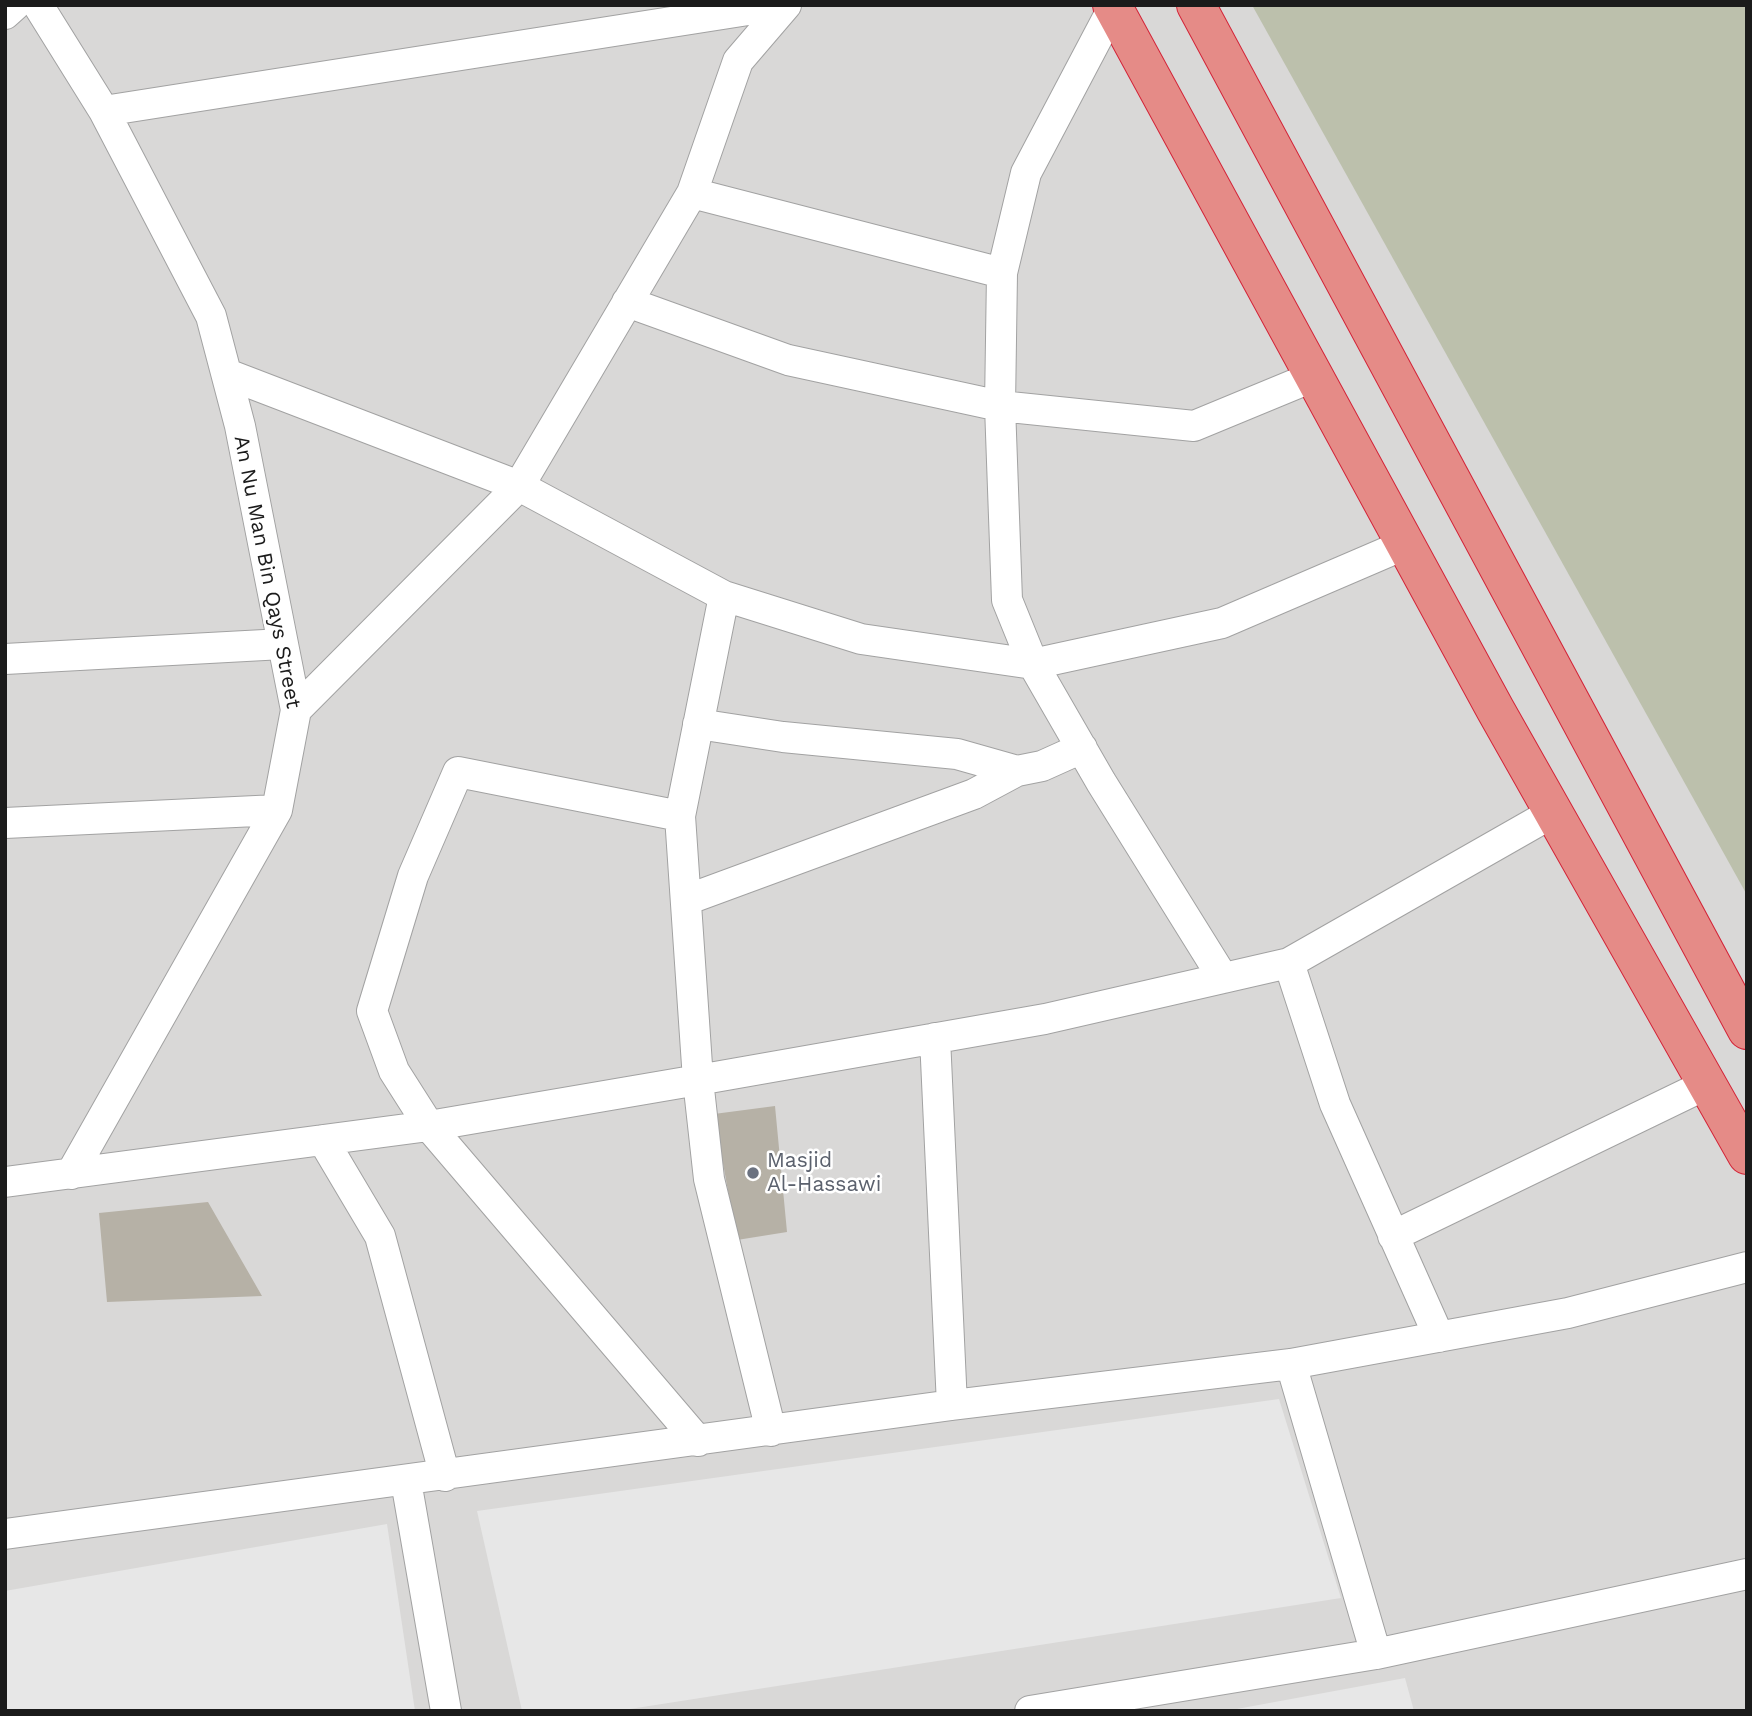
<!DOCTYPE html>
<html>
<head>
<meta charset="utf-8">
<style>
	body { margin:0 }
	#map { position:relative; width:1752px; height:1716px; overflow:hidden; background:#ecebe0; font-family:"Work Sans",sans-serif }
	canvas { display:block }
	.frame { position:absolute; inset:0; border:7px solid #1b1b1b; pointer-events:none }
</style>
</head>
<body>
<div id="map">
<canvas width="1752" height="1716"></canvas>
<div class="frame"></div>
</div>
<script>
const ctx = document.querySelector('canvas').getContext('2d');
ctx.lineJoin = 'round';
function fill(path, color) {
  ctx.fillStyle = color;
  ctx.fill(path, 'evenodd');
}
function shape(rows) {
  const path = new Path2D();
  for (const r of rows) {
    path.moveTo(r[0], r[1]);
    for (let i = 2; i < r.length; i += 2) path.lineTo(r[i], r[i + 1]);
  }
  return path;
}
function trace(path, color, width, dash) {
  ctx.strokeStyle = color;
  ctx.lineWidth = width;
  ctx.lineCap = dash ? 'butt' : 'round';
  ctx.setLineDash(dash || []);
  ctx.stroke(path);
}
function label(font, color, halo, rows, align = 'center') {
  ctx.font = font + ' "Work Sans",sans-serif';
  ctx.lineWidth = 5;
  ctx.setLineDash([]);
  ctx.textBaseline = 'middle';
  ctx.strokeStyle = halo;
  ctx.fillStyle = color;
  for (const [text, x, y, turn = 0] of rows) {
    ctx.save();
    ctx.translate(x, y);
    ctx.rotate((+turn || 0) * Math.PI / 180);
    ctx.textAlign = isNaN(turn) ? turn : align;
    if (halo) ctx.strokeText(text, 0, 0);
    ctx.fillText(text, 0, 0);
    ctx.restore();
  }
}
fill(shape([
	[5,5,1747,5,1747,1711,5,1711]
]), '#d9d8d7');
fill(shape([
	[1252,5,1747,5,1747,895]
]), '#bcc0ac');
fill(shape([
	[1279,1399,1341,1598,617,1711,522,1711,477,1511],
	[387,1524,415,1711,5,1711,5,1591],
	[1405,1678,1414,1711,1226,1711]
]), '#e7e7e7');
fill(shape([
	[775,1106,787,1232,737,1240,714,1114],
	[208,1202,262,1296,107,1302,99,1213]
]), '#b6b1a6');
const street = shape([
	[38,5,104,111,211,316,240,426,296,710,277,810,71,1174],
	[1113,8,1026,173,1002,273,1000,406,1007,600,1033,664,1101,782,1223,978],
	[5,14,15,5],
	[104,111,780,5],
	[692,193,1002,273],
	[627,302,788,360,1000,406,1194,426,1315,376],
	[227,374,519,486,724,596,861,639,1033,664,1222,623,1406,544],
	[724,596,680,816,698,1080,709,1179,771,1431],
	[5,659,283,644],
	[296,710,519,486,692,193,738,61,786,5],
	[698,724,783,737,957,754,1017,771],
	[680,816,458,772,413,876,372,1011,394,1071,429,1126,698,1441],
	[5,823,277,810],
	[686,900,974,794,1017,771,1042,766,1082,748],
	[1289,963,1335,1104,1439,1337],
	[935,1038,952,1405],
	[323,1140,380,1236,445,1476],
	[5,1182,429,1126,698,1080,1045,1019,1289,963,1554,812],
	[1393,1236,1707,1084],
	[1291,1364,1376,1654],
	[406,1481,446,1711],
	[5,1534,952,1405,1291,1364,1568,1313,1747,1267],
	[1030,1711,1376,1654,1747,1574]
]);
const highway = shape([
	[1112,5,1495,709,1747,1155],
	[1196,5,1747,1030]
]);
trace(street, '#a2a2a2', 32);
trace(highway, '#d32438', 40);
trace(street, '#fff', 30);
trace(highway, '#e58b87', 38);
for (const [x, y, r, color] of [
	[753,1173,7,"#6b7280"]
]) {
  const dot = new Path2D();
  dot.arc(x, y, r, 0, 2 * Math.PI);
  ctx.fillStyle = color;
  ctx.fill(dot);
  trace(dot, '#fff', 2.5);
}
label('21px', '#1b1b1b', '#fff', [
	["An Nu Man Bin Qays Street",267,572,79]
]);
label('21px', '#5b616d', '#fff', [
	["Masjid",767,1161],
	["Al-Hassawi",767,1185]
], 'left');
</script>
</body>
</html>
